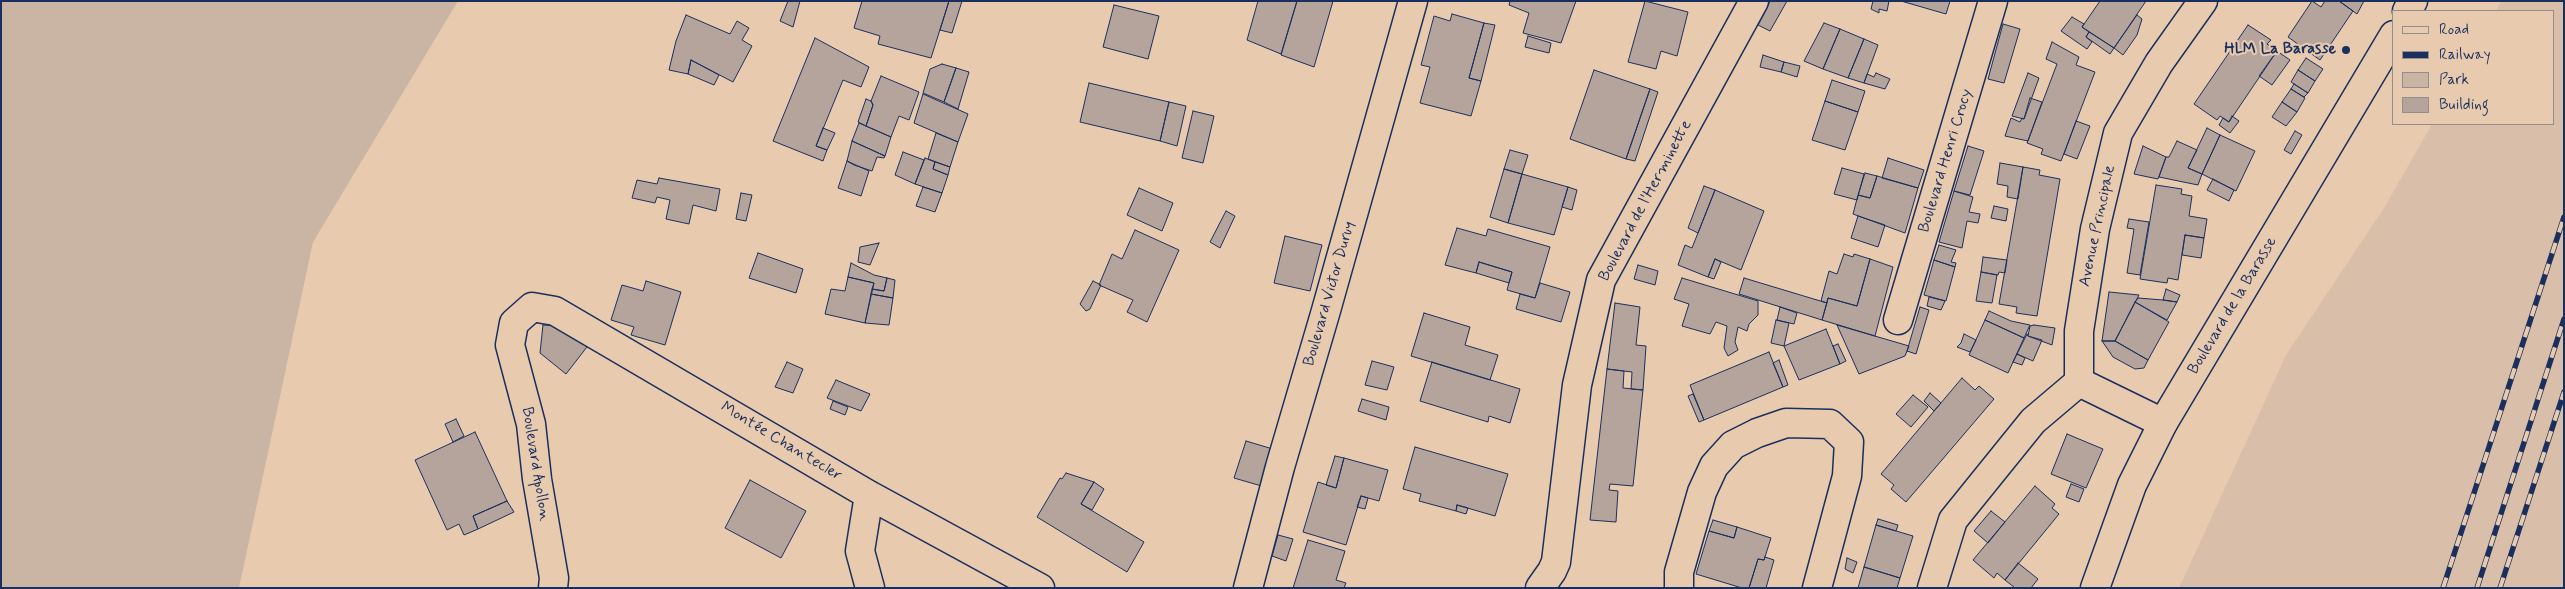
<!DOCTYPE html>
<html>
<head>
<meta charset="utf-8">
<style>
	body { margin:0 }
	#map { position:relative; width:2565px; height:589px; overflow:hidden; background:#e8cbaf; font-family:Mynerve,sans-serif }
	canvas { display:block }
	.frame { position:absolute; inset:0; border:2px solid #1b2f5e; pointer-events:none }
	.legend { position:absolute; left:2392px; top:10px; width:162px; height:115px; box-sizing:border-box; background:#e8cbaf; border:1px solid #968d8f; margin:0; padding:6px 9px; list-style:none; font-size:15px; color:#1b2f5e }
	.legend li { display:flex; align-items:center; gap:10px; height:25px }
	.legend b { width:25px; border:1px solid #968d8f }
</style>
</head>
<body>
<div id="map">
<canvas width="2565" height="589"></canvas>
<div class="frame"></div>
<ul class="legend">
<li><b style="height:6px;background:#e8cbaf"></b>Road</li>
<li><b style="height:6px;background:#1b2f5e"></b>Railway</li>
<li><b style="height:14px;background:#cab4a3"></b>Park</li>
<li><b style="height:14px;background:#b5a49b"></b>Building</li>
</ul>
</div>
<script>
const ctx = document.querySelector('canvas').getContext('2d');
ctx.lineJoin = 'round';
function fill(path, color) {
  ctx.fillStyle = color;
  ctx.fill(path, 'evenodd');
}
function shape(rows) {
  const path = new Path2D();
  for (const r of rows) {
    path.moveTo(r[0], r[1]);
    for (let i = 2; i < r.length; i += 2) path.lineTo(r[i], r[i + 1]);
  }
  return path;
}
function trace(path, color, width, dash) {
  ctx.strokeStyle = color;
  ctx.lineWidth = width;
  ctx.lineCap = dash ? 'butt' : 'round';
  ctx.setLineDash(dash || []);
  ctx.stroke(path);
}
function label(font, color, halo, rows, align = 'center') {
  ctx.font = font + ' Mynerve,sans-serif';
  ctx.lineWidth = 4;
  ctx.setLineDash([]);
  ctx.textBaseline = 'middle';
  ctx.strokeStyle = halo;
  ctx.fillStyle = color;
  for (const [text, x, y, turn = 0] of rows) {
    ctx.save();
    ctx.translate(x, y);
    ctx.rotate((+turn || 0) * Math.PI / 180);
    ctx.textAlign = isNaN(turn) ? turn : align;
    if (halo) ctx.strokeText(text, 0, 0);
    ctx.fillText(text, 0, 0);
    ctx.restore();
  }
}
fill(shape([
	[2501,1,2564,1,2564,588,2179,588,2286,355,2384,208,2432,124,2554,124,2554,11,2496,11]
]), '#d9bfa9');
fill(shape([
	[1,1,458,1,313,242,239,588,1,588]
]), '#cab4a3');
const building = shape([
	[788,1,800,1,793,27,780,21,788,1],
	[862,1,949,1,931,58,878,44,880,36,854,28,862,1],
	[949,1,962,1,952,33,940,30,949,1],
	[1258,1,1297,1,1281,54,1247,40,1258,1],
	[1297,1,1333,1,1314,67,1281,55,1297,1],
	[1510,1,1576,1,1561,43,1523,33,1529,13,1509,5,1510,1],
	[1645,1,1688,12,1677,56,1661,51,1656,69,1628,62,1645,1],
	[1770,1,1787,1,1770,31,1758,25,1770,1],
	[1873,1,1889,1,1887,11,1879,9,1879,13,1871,9,1873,1],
	[1901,1,1950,1,1946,14,1901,1],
	[2100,1,2146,1,2114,48,2082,27,2100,1],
	[2312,1,2321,7,2325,1,2339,1,2353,11,2320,60,2288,37,2312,1],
	[2339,1,2364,1,2357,14,2339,1],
	[1114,5,1159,16,1148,59,1103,47,1114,5],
	[1452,14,1484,23,1469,78,1481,81,1471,116,1420,103,1430,67,1421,65,1434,16,1450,21,1452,14],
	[686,15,730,34,737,21,749,28,742,40,752,46,733,82,691,60,688,74,669,70,676,41,686,15],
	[2137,15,2142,19,2137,35,2123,55,2114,48,2137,15],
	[2072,17,2084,24,2082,27,2089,32,2086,37,2092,42,2087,49,2061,31,2072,17],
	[1484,23,1495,25,1481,81,1469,78,1484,23],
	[1824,23,1840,29,1823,69,1804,61,1824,23],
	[2003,24,2020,29,2004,83,1988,79,2003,24],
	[2248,25,2271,40,2267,44,2277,51,2229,122,2220,116,2217,120,2194,104,2248,25],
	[1840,29,1864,39,1848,78,1823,69,1840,29],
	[2089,32,2114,48,2110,54,2086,37,2089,32],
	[1528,36,1551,43,1549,53,1525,47,1528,36],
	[815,38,869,67,861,87,843,80,816,146,827,150,823,161,773,141,815,38],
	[1864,39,1878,45,1864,83,1848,78,1864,39],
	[2052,42,2079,57,2076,65,2095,72,2061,161,2041,154,2043,149,2027,143,2057,64,2046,59,2052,42],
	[2277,51,2290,60,2272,85,2259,76,2277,51],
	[1763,55,1784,62,1781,72,1760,67,1763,55],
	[2306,58,2323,69,2315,81,2298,70,2306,58],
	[691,60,719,75,714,85,688,74,691,60],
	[1784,62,1800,66,1797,77,1781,72,1784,62],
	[942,64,956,68,944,102,923,93,930,69,942,64],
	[956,68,969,72,958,109,944,102,956,68],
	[1594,70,1650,89,1626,159,1570,139,1594,70],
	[2298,70,2315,81,2308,93,2291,82,2298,70],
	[1876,73,1890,79,1885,89,1864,83,1867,74,1874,77,1876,73],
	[2028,73,2039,78,2024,119,2012,116,2028,73],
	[881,76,919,92,909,120,899,116,891,137,866,126,873,105,871,101,881,76],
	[1832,80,1865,91,1858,112,1825,101,1832,80],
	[1089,83,1169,102,1160,141,1080,122,1089,83],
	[2294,84,2308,93,2304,97,2291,89,2294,84],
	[1650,89,1658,92,1635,161,1626,159,1650,89],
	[2291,89,2305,98,2297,112,2282,102,2291,89],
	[923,94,968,114,958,142,914,123,923,94],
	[2030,98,2042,102,2028,141,2005,136,2011,118,2020,122,2022,118,2024,119,2030,98],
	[866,99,871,101,873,105,866,126,858,122,866,99],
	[1825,101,1858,112,1845,150,1812,140,1825,101],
	[1169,102,1186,106,1177,146,1160,141,1169,102],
	[2282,102,2297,112,2286,126,2272,117,2282,102],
	[1193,111,1214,116,1203,163,1182,158,1193,111],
	[2232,116,2239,121,2230,133,2219,125,2223,118,2229,122,2232,116],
	[2076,121,2090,126,2077,159,2064,154,2076,121],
	[859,123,891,137,885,156,852,141,859,123],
	[823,128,835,133,827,150,816,146,823,128],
	[2207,128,2220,135,2202,174,2188,168,2207,128],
	[2295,131,2302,135,2291,154,2284,150,2295,131],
	[936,133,958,142,950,167,928,159,936,133],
	[2220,135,2255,151,2236,191,2202,174,2220,135],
	[852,141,885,156,884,158,877,157,872,171,854,165,847,161,852,141],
	[2177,141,2197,150,2188,168,2202,174,2198,185,2159,177,2166,157,2169,157,2177,141],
	[1968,146,1984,151,1970,195,1954,191,1968,146],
	[2143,146,2166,157,2158,179,2134,174,2143,146],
	[1510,150,1528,155,1522,174,1504,169,1510,150],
	[903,152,924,160,915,184,895,175,903,152],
	[925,158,935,162,933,169,948,175,942,193,915,184,925,158],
	[1888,158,1924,170,1918,188,1882,178,1888,158],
	[847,161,869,171,861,196,838,188,847,161],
	[935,162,950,167,948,175,933,169,935,162],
	[2000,163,2023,167,2018,199,2007,197,2008,186,1997,184,2000,163],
	[2023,167,2040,170,2039,175,2060,179,2037,316,2016,313,2017,307,1999,304,2023,167],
	[1842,168,1864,174,1857,200,1834,194,1842,168],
	[1504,169,1522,174,1508,223,1490,217,1504,169],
	[1865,173,1877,176,1870,198,1858,195,1865,173],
	[1522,174,1568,187,1554,235,1508,223,1522,174],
	[1877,176,1918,188,1905,233,1853,214,1858,195,1870,198,1877,176],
	[659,178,720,189,716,211,693,205,689,224,666,219,670,200,657,197,655,203,632,198,637,180,657,184,659,178],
	[2213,179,2234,190,2229,201,2207,190,2213,179],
	[2156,185,2182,189,2181,194,2192,196,2189,216,2207,219,2204,238,2185,235,2178,280,2168,278,2167,283,2140,279,2156,185],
	[1704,186,1715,190,1698,233,1688,228,1704,186],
	[923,187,942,193,935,212,916,206,923,187],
	[1568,187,1577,190,1572,210,1562,207,1568,187],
	[1139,188,1173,203,1162,231,1127,215,1139,188],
	[1715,190,1764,211,1741,270,1715,259,1708,277,1678,265,1685,245,1692,248,1715,190],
	[1954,191,1973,197,1969,212,1980,214,1978,223,1967,221,1962,248,1939,242,1954,191],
	[741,193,752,195,746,221,736,219,741,193],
	[1994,206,2008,209,2006,221,1991,218,1994,206],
	[1226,211,1235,216,1220,248,1210,242,1226,211],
	[1858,216,1885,225,1878,247,1851,238,1858,216],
	[2129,219,2149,222,2140,275,2127,273,2134,229,2127,228,2129,219],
	[1457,228,1486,236,1488,229,1550,247,1535,298,1507,290,1512,272,1479,262,1476,273,1445,265,1457,228],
	[1135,230,1179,250,1147,322,1127,312,1133,300,1099,285,1112,254,1122,259,1135,230],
	[2185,235,2204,238,2201,258,2182,255,2185,235],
	[1285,236,1322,245,1310,291,1274,283,1285,236],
	[879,243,870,265,858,262,860,247,879,243],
	[1939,245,1956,250,1951,262,1956,263,1955,267,1934,260,1939,245],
	[758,253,803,269,796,293,749,278,758,253],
	[1844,254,1853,257,1854,254,1870,259,1857,306,1828,298,1827,303,1821,301,1829,271,1837,274,1844,254],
	[1983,257,2007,260,2005,273,1999,272,1998,275,1981,272,1983,257],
	[1715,259,1721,262,1714,279,1708,277,1715,259],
	[1870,259,1893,267,1875,336,1822,320,1828,298,1857,306,1870,259],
	[1934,260,1955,267,1946,301,1924,295,1934,260],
	[1479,262,1512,272,1509,283,1476,273,1479,262],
	[851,263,874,275,887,278,884,291,872,289,874,283,848,277,851,263],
	[1638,265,1658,271,1655,285,1634,279,1638,265],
	[1981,272,1997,275,1992,303,1976,301,1981,272],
	[848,277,874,283,865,323,825,314,831,289,845,291,848,277],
	[887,278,895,280,893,298,871,294,872,289,884,291,887,278],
	[1682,278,1758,301,1758,315,1749,324,1747,331,1738,327,1735,342,1738,350,1728,356,1724,348,1727,326,1716,322,1710,334,1682,326,1689,304,1674,299,1682,278],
	[1744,278,1827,303,1822,320,1739,294,1744,278],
	[646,281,681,292,665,345,631,335,634,327,611,320,622,285,643,291,646,281],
	[1093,281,1101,285,1090,309,1086,311,1080,304,1093,281],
	[1540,283,1570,292,1561,322,1516,309,1520,294,1535,298,1540,283],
	[2166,289,2180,295,2177,302,2163,300,2166,289],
	[2109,292,2139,295,2115,341,2102,341,2109,292],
	[871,294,893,298,889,325,865,323,871,294],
	[1929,297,1945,301,1941,310,1927,306,1929,297],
	[2138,298,2163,300,2177,302,2167,320,2135,302,2138,298],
	[2135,302,2169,322,2148,360,2115,341,2135,302],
	[1615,303,1640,307,1636,345,1646,346,1643,390,1631,389,1632,372,1607,369,1615,303],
	[1780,307,1797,313,1794,324,1777,320,1780,307],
	[1920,307,1929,310,1916,354,1907,351,1920,307],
	[1989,311,2011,321,2030,325,2024,338,1985,320,1989,311],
	[1424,313,1470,327,1465,345,1498,355,1490,380,1411,356,1424,313],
	[1776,320,1789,323,1784,346,1771,343,1776,320],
	[1985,320,2024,338,2008,373,1969,355,1985,320],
	[543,325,560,326,590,343,566,374,540,353,543,325],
	[1837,325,1909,346,1905,356,1859,374,1837,325],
	[2034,325,2055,328,2052,345,2028,336,2030,326,2034,325],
	[1826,329,1840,364,1799,380,1784,346,1826,329],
	[1964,334,1976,340,1970,352,1957,347,1961,343,1964,334],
	[2027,334,2028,336,2042,340,2033,361,2017,354,2027,334],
	[2102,341,2115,341,2148,360,2144,368,2135,369,2113,357,2102,341],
	[1838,344,1846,361,1840,364,1833,346,1838,344],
	[1769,352,1783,387,1704,420,1690,385,1769,352],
	[2017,354,2025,358,2022,365,2013,362,2017,354],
	[1779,360,1788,385,1783,387,1773,363,1779,360],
	[1372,361,1394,367,1387,390,1365,385,1372,361],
	[787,362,803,369,793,393,775,387,787,362],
	[1432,362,1520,389,1510,423,1489,416,1488,422,1420,401,1432,362],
	[1607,369,1624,371,1623,388,1643,390,1633,486,1610,484,1609,490,1618,491,1616,522,1590,520,1607,369],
	[1962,378,1975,390,1979,386,1994,399,1906,502,1891,489,1894,485,1881,474,1962,378],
	[836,380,870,394,861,411,827,398,836,380],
	[1930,393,1941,403,1934,411,1924,401,1930,393],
	[1693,394,1704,420,1699,422,1688,396,1693,394],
	[1913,395,1928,407,1911,427,1896,414,1913,395],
	[1362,399,1389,407,1386,420,1358,411,1362,399],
	[833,401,848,407,845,415,830,409,833,401],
	[456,419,464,436,453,442,445,424,456,419],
	[475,432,507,501,473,516,478,529,464,535,459,524,447,530,415,460,475,432],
	[2067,434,2103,449,2086,488,2051,474,2067,434],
	[1246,441,1276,450,1265,487,1234,478,1246,441],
	[1415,447,1508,474,1495,516,1457,505,1456,511,1419,501,1421,494,1403,489,1415,447],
	[1335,456,1344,458,1336,488,1326,485,1335,456],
	[1344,458,1388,470,1379,501,1361,496,1346,545,1303,532,1318,482,1336,488,1344,458],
	[1066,473,1094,482,1081,504,1144,542,1127,572,1037,517,1060,478,1062,479,1066,473],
	[750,480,806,511,781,558,725,528,750,480],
	[1094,482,1104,489,1092,510,1081,504,1094,482],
	[2071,484,2084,489,2079,502,2066,497,2071,484],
	[2035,486,2055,504,2052,508,2059,514,2005,580,1997,573,1994,578,1973,560,2035,486],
	[1361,496,1368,498,1365,509,1357,507,1361,496],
	[507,501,514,512,478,529,473,516,507,501],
	[1457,505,1468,508,1466,514,1456,511,1457,505],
	[1991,511,2005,522,1988,543,1974,531,1991,511],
	[1878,519,1898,525,1896,531,1876,525,1878,519],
	[1713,520,1737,527,1734,538,1709,531,1713,520],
	[1876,525,1913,536,1900,578,1864,567,1876,525],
	[1737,527,1771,538,1764,560,1758,559,1749,588,1742,588,1696,574,1709,531,1734,538,1737,527],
	[1278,535,1293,539,1286,561,1272,556,1278,535],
	[1308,540,1345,551,1336,580,1346,583,1344,588,1293,588,1308,540],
	[1765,557,1774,560,1766,588,1749,588,1758,559,1764,560,1765,557],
	[1847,558,1857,562,1853,573,1845,569,1847,558],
	[2018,563,2038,579,2031,588,2015,588,2005,580,2018,563],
	[1864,567,1900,578,1897,588,1858,588,1864,567]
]);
fill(building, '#b5a49b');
trace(building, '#1b2f5e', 1);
const minor = shape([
	[1898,320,1993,1],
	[2163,423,2079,382,2079,331,2095,229,2118,133,2159,63,2203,1],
	[869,495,860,551,870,588],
	[553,588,554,578,537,479,531,424,510,345,514,323,532,307,555,311,869,495,1040,588],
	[1248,588,1280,467,1325,314,1413,1],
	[1540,588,1552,571,1556,562,1577,385,1601,280,1754,1],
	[1679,588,1679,572,1702,492,1714,466,1733,445,1757,433,1786,423,1830,424,1849,442,1847,476,1817,588],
	[1932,588,1953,520,2033,421,2079,382]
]);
const secondary = shape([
	[2407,11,2413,1],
	[2095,588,2132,485,2163,423,2394,35]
]);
trace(minor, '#1b2f5e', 31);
trace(secondary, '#1b2f5e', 31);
trace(minor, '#e8cbaf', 28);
trace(secondary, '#e8cbaf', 28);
const rail = shape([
	[2443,588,2564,217],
	[2477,588,2564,319],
	[2500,588,2564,392]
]);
trace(rail, '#1b2f5e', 5.5);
trace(rail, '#e8cbaf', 4, [11]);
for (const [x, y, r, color] of [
	[2346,50,5,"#1b2f5e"]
]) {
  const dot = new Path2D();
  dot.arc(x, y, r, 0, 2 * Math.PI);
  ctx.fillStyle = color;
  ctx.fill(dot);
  trace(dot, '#e8cbaf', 2);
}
label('bold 16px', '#1b2f5e', '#e8cbaf', [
	["HLM La Barasse",2336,50]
], 'right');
label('16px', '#1b2f5e', '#e8cbaf', [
	["Boulevard Henri Crocy",1946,161,-73],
	["Boulevard de l'Herminette",1646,201,-62],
	["Avenue Principale",2098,226,-78],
	["Boulevard Victor Duruy",1330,294,-74],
	["Boulevard de la Barasse",2233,306,-59],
	["Montée Chantecler",781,442,31],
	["Boulevard Apollon",535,464,81]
]);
</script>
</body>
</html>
